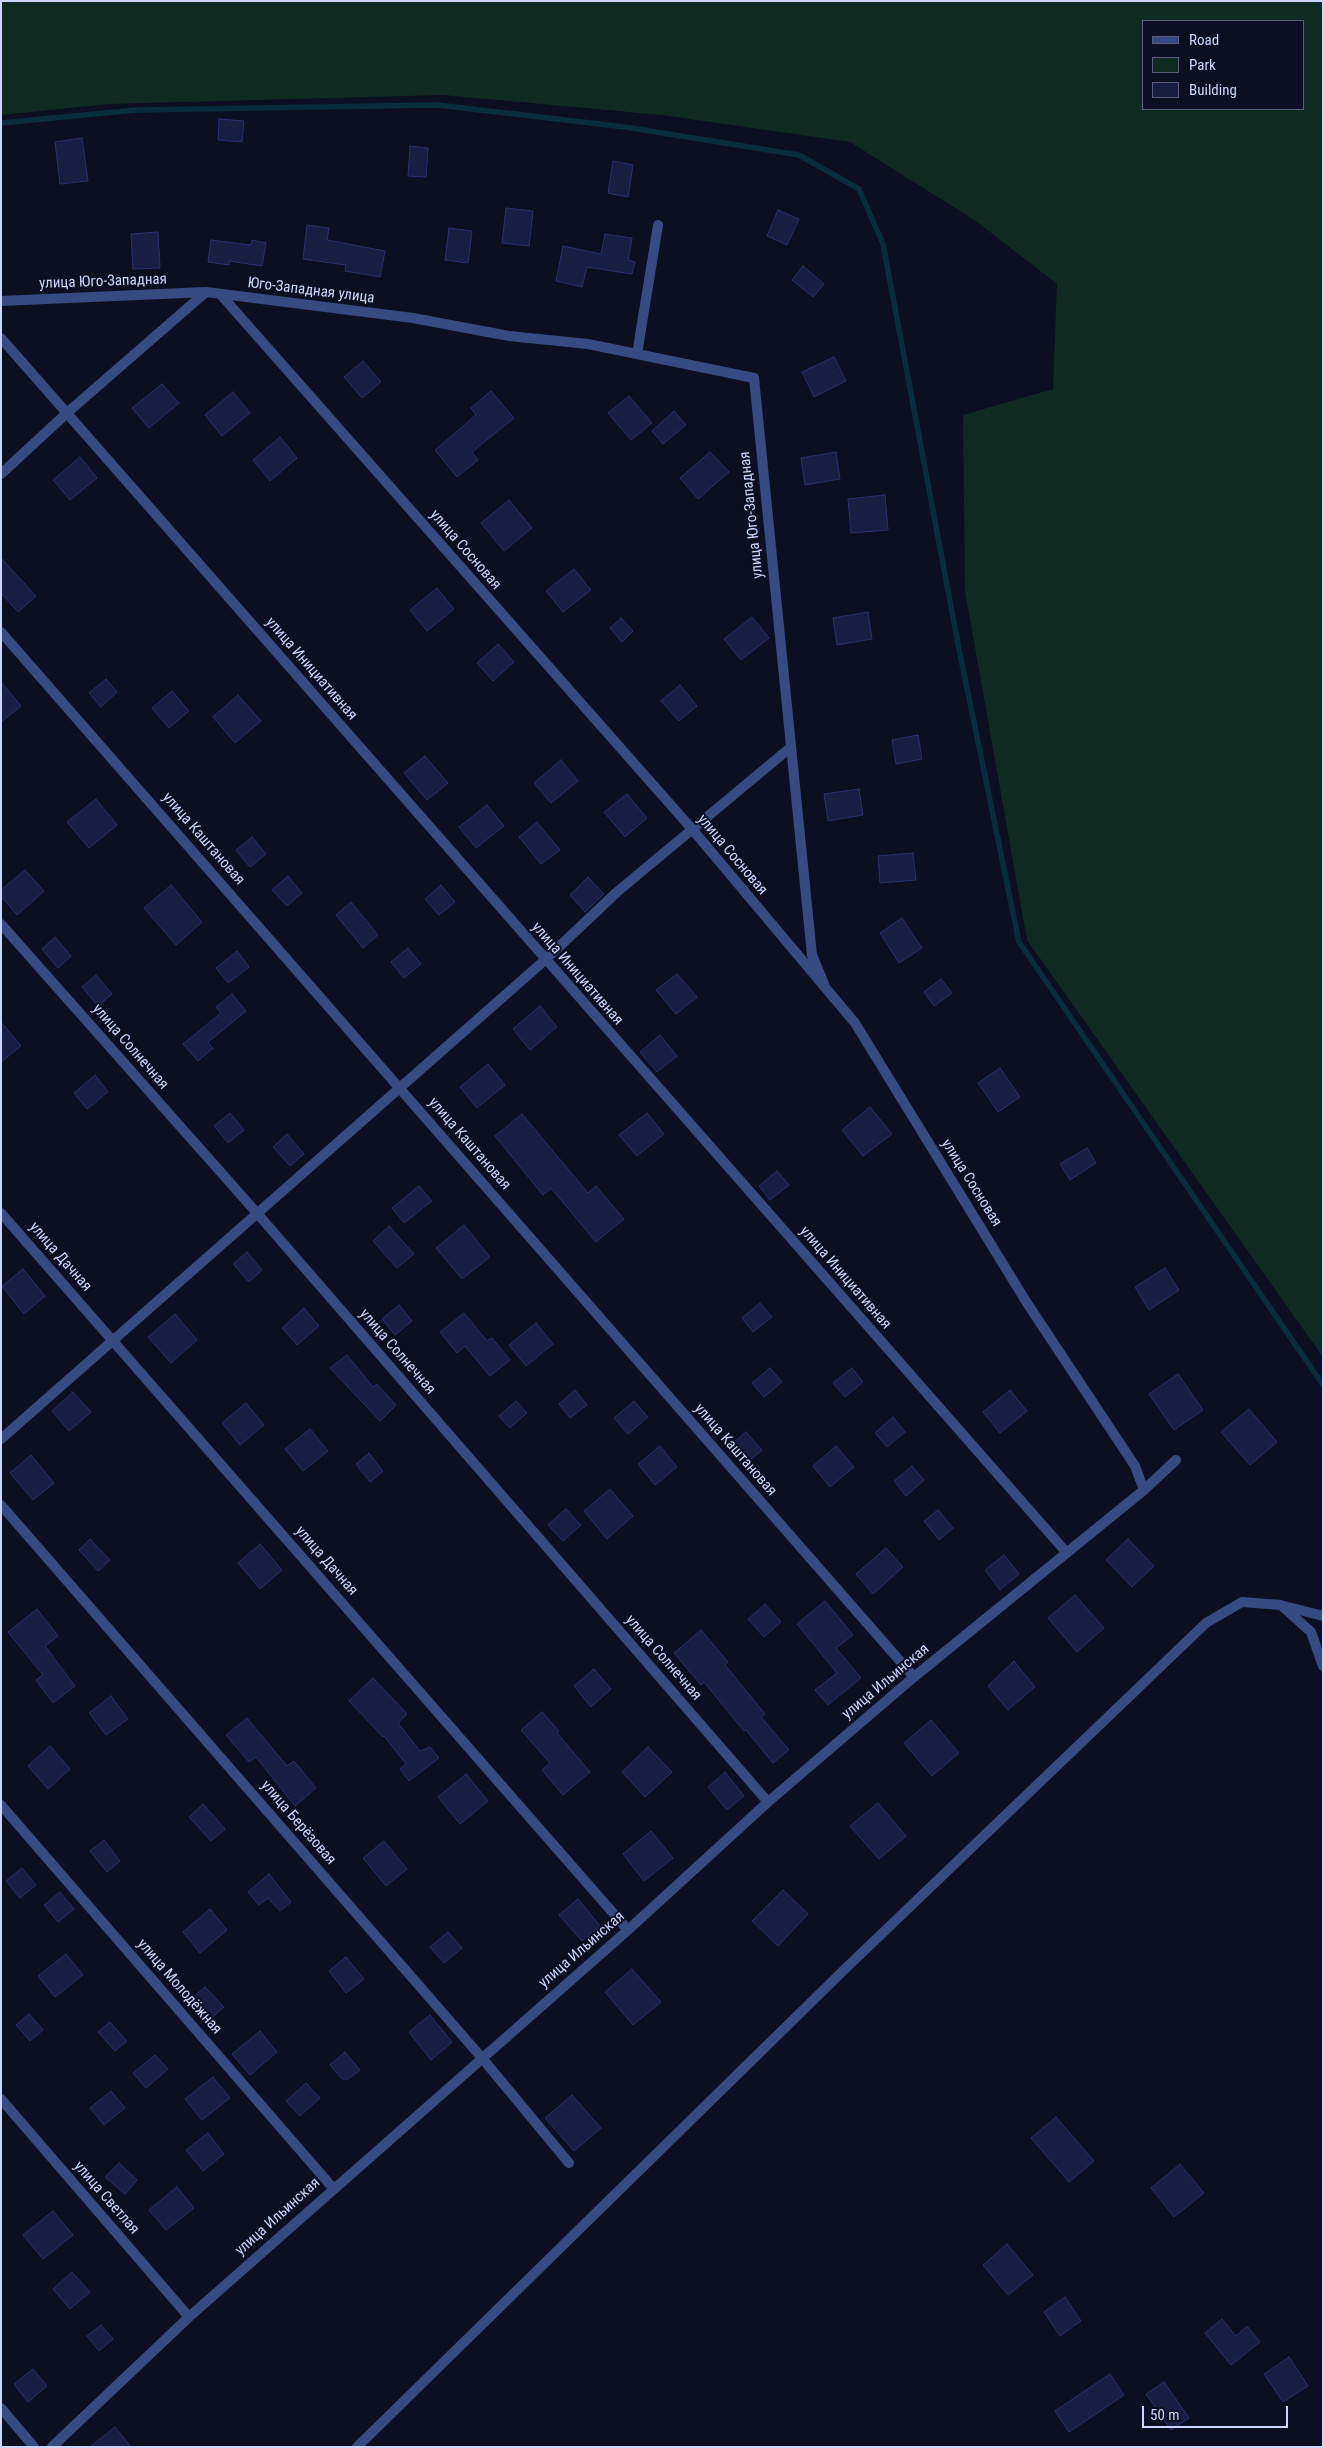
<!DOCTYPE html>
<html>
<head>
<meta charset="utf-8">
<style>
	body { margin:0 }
	#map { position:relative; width:1324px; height:2448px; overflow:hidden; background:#0c0f21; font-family:"Roboto Condensed",sans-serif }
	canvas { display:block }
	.frame { position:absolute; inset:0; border:2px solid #ccd6ff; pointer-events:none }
	.legend { position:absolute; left:1142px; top:20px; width:162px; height:90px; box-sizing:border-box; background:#0c0f21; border:1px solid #595f7a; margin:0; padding:6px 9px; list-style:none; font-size:15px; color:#ccd6ff }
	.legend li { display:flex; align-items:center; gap:10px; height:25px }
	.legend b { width:25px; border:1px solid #595f7a }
	.scale { position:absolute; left:1142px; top:2406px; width:146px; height:22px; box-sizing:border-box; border:2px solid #ccd6ff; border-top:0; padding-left:6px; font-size:15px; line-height:18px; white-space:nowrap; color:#ccd6ff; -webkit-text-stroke:4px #0c0f21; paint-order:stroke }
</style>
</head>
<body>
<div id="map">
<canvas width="1324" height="2448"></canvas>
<div class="frame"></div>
<ul class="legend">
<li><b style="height:6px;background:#364b81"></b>Road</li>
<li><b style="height:14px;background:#0f2b21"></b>Park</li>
<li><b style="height:14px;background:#181d42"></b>Building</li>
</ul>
<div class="scale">50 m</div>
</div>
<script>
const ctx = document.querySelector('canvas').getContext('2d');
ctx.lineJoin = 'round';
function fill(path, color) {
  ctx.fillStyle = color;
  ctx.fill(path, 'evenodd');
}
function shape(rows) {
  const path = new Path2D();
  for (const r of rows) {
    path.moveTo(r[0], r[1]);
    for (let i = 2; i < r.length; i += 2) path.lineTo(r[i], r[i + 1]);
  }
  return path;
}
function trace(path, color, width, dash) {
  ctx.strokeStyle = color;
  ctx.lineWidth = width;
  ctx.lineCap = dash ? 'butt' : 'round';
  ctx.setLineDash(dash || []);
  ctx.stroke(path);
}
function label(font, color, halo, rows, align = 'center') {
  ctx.font = font + ' "Roboto Condensed",sans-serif';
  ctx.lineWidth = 4;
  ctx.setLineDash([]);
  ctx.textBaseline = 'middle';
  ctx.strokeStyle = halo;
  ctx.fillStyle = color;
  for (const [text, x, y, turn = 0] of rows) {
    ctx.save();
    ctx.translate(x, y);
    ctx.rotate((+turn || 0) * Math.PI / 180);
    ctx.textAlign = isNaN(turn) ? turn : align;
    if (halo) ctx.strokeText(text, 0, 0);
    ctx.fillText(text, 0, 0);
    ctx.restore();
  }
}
fill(shape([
	[1,1,1323,1,1323,1357,1027,940,965,591,963,415,1053,389,1057,284,976,221,850,142,662,115,443,95,108,104,1,115],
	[1143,21,1303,21,1303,109,1143,109]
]), '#0f2b21');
trace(shape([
	[1,123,136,110,438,105,625,127,799,155,859,189,883,244,958,644,1019,942,1323,1385]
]), '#082d3e', 5.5);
const building = shape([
	[219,119,244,121,242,142,218,140,219,119],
	[82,138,88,181,60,184,55,142,82,138],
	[410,146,428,148,426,177,408,176,410,146],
	[613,161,633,165,628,197,608,193,613,161],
	[506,208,533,211,529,246,502,243,506,208],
	[778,210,799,219,787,245,767,236,778,210],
	[307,225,329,228,327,240,385,251,380,277,345,271,346,265,303,259,307,225],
	[449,228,472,231,468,263,445,260,449,228],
	[158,232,160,268,133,269,131,234,158,232],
	[605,234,632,238,628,260,635,262,632,274,587,267,582,287,556,281,563,246,601,254,605,234],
	[211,240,251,245,252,240,266,243,262,266,229,261,229,265,208,262,211,240],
	[803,266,824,284,813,297,792,280,803,266],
	[834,357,846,381,814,397,802,372,834,357],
	[363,361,381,382,362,398,344,377,363,361],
	[162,384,179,403,149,428,132,408,162,384],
	[491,391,514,418,472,452,478,460,457,477,435,450,476,415,471,408,491,391],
	[233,392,250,413,222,436,205,415,233,392],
	[629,396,652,423,631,440,608,413,629,396],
	[674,411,686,425,663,444,652,431,674,411],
	[280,437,297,458,270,481,253,460,280,437],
	[710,452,729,472,698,499,680,478,710,452],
	[836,452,840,479,805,485,801,458,836,452],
	[80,457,97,478,70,500,53,480,80,457],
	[885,495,888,530,851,533,848,499,885,495],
	[509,500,532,528,504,551,481,523,509,500],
	[1,558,36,596,18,612,1,593,1,558],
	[574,569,591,590,563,612,546,591,574,569],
	[437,588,454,609,427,631,410,610,437,588],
	[868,612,872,639,837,645,833,618,868,612],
	[752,617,769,638,741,660,724,639,752,617],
	[621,618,633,631,622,642,610,628,621,618],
	[498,644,514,662,493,681,477,663,498,644],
	[106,679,117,692,101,707,89,693,106,679],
	[1,682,21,706,1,722,1,682],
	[680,685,697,706,679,721,661,701,680,685],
	[172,691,189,711,169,728,152,708,172,691],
	[238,695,261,721,235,743,213,717,238,695],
	[918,735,922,759,896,764,892,740,918,735],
	[425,756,448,783,427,800,404,773,425,756],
	[561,760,578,781,551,803,534,783,561,760],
	[859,789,863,815,828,821,824,794,859,789],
	[627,794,647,818,625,837,604,812,627,794],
	[96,799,117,825,89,848,67,822,96,799],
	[487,805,504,826,476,848,459,827,487,805],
	[537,822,560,850,541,864,519,837,537,822],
	[252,837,266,854,250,867,236,850,252,837],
	[913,853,916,880,880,883,878,856,913,853],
	[25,870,44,891,17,915,1,896,1,890,25,870],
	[288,876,302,893,287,906,272,890,288,876],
	[588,877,604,894,585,912,570,895,588,877],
	[171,885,202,922,176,945,144,908,171,885],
	[441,885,455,902,439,915,425,899,441,885],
	[351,902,378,935,363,948,336,915,351,902],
	[902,918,922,948,899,963,880,933,902,918],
	[55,937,71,956,58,968,42,949,55,937],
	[408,948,421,964,404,978,391,962,408,948],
	[237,951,249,967,228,983,216,968,237,951],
	[677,974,697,997,676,1014,656,990,677,974],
	[96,975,112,994,98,1006,82,987,96,975],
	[941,979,952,993,934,1006,924,992,941,979],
	[232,994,246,1011,208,1042,213,1048,198,1061,183,1044,221,1013,216,1007,232,994],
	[540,1006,557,1027,530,1050,513,1029,540,1006],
	[1,1022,21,1046,1,1062,1,1022],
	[660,1035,677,1056,657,1072,640,1052,660,1035],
	[488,1064,505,1085,477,1108,460,1087,488,1064],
	[1000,1068,1020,1097,998,1112,978,1083,1000,1068],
	[95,1075,108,1092,87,1109,74,1093,95,1075],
	[870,1107,892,1134,863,1156,842,1130,870,1107],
	[230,1113,244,1130,228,1143,214,1126,230,1113],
	[647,1113,664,1134,637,1156,619,1135,647,1113],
	[522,1114,588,1193,596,1186,624,1219,596,1242,551,1188,543,1195,495,1136,522,1114],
	[287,1134,304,1154,290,1166,273,1147,287,1134],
	[1087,1148,1096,1163,1070,1180,1060,1164,1087,1148],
	[777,1171,789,1185,770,1200,759,1186,777,1171],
	[419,1186,432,1201,404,1223,392,1208,419,1186],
	[464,1225,490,1257,462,1279,436,1248,464,1225],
	[389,1226,414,1254,397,1268,373,1241,389,1226],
	[247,1252,262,1270,249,1282,233,1264,247,1252],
	[1165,1268,1179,1290,1149,1310,1135,1287,1165,1268],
	[23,1269,45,1296,24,1314,2,1286,23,1269],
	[760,1303,772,1317,753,1332,742,1318,760,1303],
	[399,1305,412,1321,395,1335,382,1319,399,1305],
	[304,1308,319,1326,297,1345,282,1328,304,1308],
	[464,1313,487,1341,492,1338,510,1360,490,1376,465,1346,457,1353,440,1332,464,1313],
	[175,1314,197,1340,171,1363,148,1337,175,1314],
	[536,1323,553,1344,526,1366,509,1345,536,1323],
	[347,1355,373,1387,377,1384,396,1405,380,1421,330,1368,347,1355],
	[770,1368,782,1382,764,1397,752,1383,770,1368],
	[852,1368,863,1382,845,1397,833,1383,852,1368],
	[1178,1374,1203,1410,1174,1430,1149,1394,1178,1374],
	[575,1390,587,1405,570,1418,559,1404,575,1390],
	[1010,1390,1027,1411,1000,1433,983,1412,1010,1390],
	[73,1392,91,1412,69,1431,52,1411,73,1392],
	[516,1401,527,1413,510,1428,499,1416,516,1401],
	[634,1401,648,1417,628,1434,614,1418,634,1401],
	[246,1403,264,1425,240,1445,222,1423,246,1403],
	[1249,1409,1277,1442,1250,1465,1221,1432,1249,1409],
	[893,1417,905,1432,887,1447,875,1433,893,1417],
	[310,1429,328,1451,303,1471,285,1449,310,1429],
	[746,1432,762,1450,748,1462,732,1444,746,1432],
	[660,1446,677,1467,655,1485,638,1464,660,1446],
	[836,1446,854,1467,830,1487,813,1466,836,1446],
	[369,1453,383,1471,370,1482,356,1464,369,1453],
	[31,1455,54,1483,33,1500,10,1473,31,1455],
	[912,1466,924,1480,906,1496,894,1481,912,1466],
	[610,1489,633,1516,607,1539,584,1511,610,1489],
	[566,1509,581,1525,563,1541,548,1525,566,1509],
	[938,1510,953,1528,939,1540,924,1521,938,1510],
	[90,1539,110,1560,98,1571,79,1550,90,1539],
	[1128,1539,1154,1566,1132,1587,1106,1560,1128,1539],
	[260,1544,282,1570,260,1589,238,1563,260,1544],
	[886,1548,903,1567,873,1594,856,1574,886,1548],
	[1004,1555,1019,1574,1000,1590,985,1570,1004,1555],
	[1075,1595,1104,1628,1077,1652,1048,1618,1075,1595],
	[825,1601,853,1635,836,1648,861,1678,828,1705,815,1690,837,1673,797,1624,825,1601],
	[765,1604,781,1622,764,1637,748,1619,765,1604],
	[37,1609,58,1636,45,1646,75,1686,53,1703,36,1680,43,1675,8,1632,37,1609],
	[701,1630,728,1662,725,1665,765,1714,761,1717,789,1750,773,1763,746,1730,744,1731,704,1682,701,1685,674,1653,701,1630],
	[1014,1661,1035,1687,1008,1710,988,1686,1014,1661],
	[594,1669,611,1689,591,1707,574,1686,594,1669],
	[373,1678,407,1714,398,1723,420,1751,430,1747,439,1758,409,1781,400,1769,406,1764,384,1736,383,1737,349,1701,373,1678],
	[111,1696,128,1719,106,1735,89,1713,111,1696],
	[542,1712,559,1731,557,1733,590,1772,563,1795,542,1770,550,1763,521,1730,542,1712],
	[247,1718,287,1766,294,1761,316,1788,295,1806,256,1757,249,1762,226,1735,247,1718],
	[931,1720,959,1753,932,1776,904,1743,931,1720],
	[50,1746,70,1769,48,1789,28,1766,50,1746],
	[648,1747,672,1772,645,1797,622,1772,648,1747],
	[725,1772,744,1796,727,1810,708,1787,725,1772],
	[466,1774,488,1801,460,1824,438,1797,466,1774],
	[878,1803,906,1836,879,1859,850,1826,878,1803],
	[203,1804,225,1829,211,1841,189,1817,203,1804],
	[651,1831,673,1858,644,1881,623,1854,651,1831],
	[104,1840,120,1861,107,1872,90,1851,104,1840],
	[384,1841,407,1869,386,1886,363,1858,384,1841],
	[22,1868,36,1885,20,1898,6,1881,22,1868],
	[269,1874,291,1902,280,1911,268,1898,259,1905,248,1892,269,1874],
	[783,1890,808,1914,778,1946,752,1921,783,1890],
	[60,1892,74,1909,58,1922,44,1905,60,1892],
	[578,1899,600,1926,582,1941,559,1915,578,1899],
	[210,1909,227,1930,200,1953,183,1932,210,1909],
	[448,1932,462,1948,444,1963,430,1947,448,1932],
	[66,1954,83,1975,55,1997,38,1976,66,1954],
	[346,1957,364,1979,346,1993,329,1971,346,1957],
	[632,1969,661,2002,633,2025,605,1992,632,1969],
	[205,1987,224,2007,208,2021,189,2001,205,1987],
	[29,2014,43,2030,30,2041,16,2025,29,2014],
	[430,2015,452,2042,431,2060,409,2032,430,2015],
	[110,2022,127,2041,115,2051,98,2032,110,2022],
	[260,2031,277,2052,250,2075,232,2054,260,2031],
	[345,2052,360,2070,348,2079,342,2079,330,2065,345,2052],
	[155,2055,168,2069,146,2088,133,2073,155,2055],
	[213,2077,230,2098,202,2120,185,2099,213,2077],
	[306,2083,320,2098,300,2116,286,2101,306,2083],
	[111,2091,125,2108,104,2125,90,2108,111,2091],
	[572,2095,601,2128,574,2151,545,2118,572,2095],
	[1056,2117,1094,2161,1069,2182,1031,2138,1056,2117],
	[208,2133,224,2154,203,2171,186,2150,208,2133],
	[119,2163,137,2180,125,2194,105,2177,119,2163],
	[1180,2164,1204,2193,1174,2217,1151,2188,1180,2164],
	[177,2187,194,2208,166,2230,149,2210,177,2187],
	[53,2211,73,2235,43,2259,23,2235,53,2211],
	[1007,2244,1033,2275,1008,2295,983,2265,1007,2244],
	[72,2272,90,2292,70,2309,53,2289,72,2272],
	[1065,2297,1081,2321,1060,2336,1044,2312,1065,2297],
	[1222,2319,1236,2336,1247,2326,1260,2342,1231,2365,1205,2333,1222,2319],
	[101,2325,113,2339,99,2351,87,2336,101,2325],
	[1289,2357,1308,2386,1283,2402,1264,2374,1289,2357],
	[33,2369,47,2386,28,2402,14,2384,33,2369],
	[1110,2374,1124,2395,1069,2432,1055,2411,1110,2374],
	[1164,2382,1189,2418,1171,2430,1146,2394,1164,2382],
	[115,2427,131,2447,90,2447,115,2427]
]);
fill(building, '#181d42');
trace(building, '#29316f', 1);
trace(shape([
	[221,295,692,829,855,1023,1027,1303,1135,1466,1144,1490],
	[1,301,206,292,413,318,509,336,588,344,754,378,812,955,824,984],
	[1,338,1067,1553],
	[637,354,658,225],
	[1,474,68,412,206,292],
	[1,632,914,1677],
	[1,924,256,1212,768,1802],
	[1,1213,628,1930],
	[1,1439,545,960,617,892,791,747],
	[1,1505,482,2058,569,2163],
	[1284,1606,1323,1616],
	[1,1805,333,2188],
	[1,2099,189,2317],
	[1,2408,34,2447],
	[52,2447,189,2317,628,1930,768,1802,914,1677,1144,1490,1176,1460],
	[357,2447,846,1968,1206,1623,1242,1602,1281,1605,1311,1632,1323,1666]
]), '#364b81', 10);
label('15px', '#ccd6ff', '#0c0f21', [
	["улица Юго-Западная",103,282,-2],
	["Юго-Западная улица",311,291,7],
	["улица Юго-Западная",752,515,-96],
	["улица Сосновая",465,550,49],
	["улица Инициативная",311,669,49],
	["улица Каштановая",203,839,49],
	["улица Сосновая",732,855,50],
	["улица Инициативная",577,974,49],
	["улица Солнечная",130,1047,49],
	["улица Каштановая",469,1144,49],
	["улица Сосновая",971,1183,58],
	["улица Дачная",60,1257,49],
	["улица Инициативная",845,1278,49],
	["улица Солнечная",397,1352,49],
	["улица Каштановая",735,1450,49],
	["улица Дачная",326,1561,49],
	["улица Солнечная",663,1658,49],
	["улица Ильинская",886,1682,-40],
	["улица Берёзовая",298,1823,49],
	["улица Ильинская",582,1950,-41],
	["улица Молодёжная",179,1987,49],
	["улица Светлая",106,2198,49],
	["улица Ильинская",278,2217,-42]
]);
</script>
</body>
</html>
